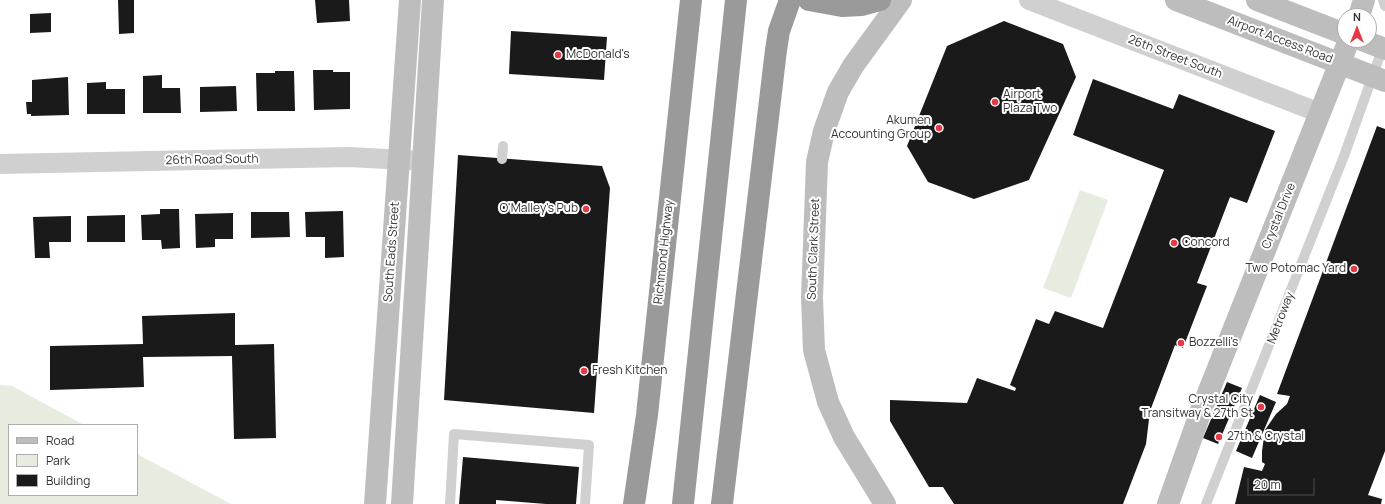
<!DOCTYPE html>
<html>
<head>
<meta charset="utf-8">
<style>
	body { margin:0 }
	#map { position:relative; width:1385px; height:504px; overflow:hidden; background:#fff; font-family:Manrope,sans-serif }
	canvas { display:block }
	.legend { position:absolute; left:8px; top:424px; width:130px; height:72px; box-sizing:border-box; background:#fff; border:1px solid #adadad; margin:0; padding:5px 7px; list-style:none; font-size:12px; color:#333 }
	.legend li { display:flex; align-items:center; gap:8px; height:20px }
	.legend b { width:20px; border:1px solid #adadad }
	.north { position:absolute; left:1337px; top:8px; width:40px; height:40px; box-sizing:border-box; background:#fff; border:1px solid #adadad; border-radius:50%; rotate:0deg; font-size:11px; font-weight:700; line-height:16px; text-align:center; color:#333 }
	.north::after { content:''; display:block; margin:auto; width:14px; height:18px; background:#e63946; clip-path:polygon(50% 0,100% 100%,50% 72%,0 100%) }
	.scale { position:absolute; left:1247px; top:478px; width:68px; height:18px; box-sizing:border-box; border:2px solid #333; border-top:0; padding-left:5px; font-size:12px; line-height:14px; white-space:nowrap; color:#333; -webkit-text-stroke:3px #fff; paint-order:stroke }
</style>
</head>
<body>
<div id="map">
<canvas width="1385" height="504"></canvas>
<ul class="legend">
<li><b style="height:5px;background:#bdbdbd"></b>Road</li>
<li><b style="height:11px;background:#e6ecdf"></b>Park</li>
<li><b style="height:11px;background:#1a1a1a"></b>Building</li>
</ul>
<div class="north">N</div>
<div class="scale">20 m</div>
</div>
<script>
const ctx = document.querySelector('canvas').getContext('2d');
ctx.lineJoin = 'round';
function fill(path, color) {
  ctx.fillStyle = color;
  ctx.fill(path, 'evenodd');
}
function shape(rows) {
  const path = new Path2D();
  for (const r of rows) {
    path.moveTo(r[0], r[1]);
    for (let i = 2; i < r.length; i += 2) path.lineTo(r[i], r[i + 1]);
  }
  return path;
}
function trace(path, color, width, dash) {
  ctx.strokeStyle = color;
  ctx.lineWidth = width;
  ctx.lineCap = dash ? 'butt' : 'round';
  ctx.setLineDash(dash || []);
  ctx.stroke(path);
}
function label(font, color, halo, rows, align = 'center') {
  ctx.font = font + ' Manrope,sans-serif';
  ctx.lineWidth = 4;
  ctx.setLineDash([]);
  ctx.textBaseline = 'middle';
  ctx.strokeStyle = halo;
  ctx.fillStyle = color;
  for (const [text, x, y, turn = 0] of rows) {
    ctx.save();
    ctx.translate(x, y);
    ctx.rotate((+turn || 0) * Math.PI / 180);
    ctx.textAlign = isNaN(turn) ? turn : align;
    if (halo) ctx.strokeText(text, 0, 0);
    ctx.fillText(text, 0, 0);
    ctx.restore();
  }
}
fill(shape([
	[1080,190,1108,200,1071,298,1043,288],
	[0,385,12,386,84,425,9,425,9,495,137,495,137,454,231,504,0,504]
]), '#e6ecdf');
fill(shape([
	[118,0,134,0,134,33,119,34],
	[315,0,349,0,350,21,317,23],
	[51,13,51,32,30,33,30,14],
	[1004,21,1063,44,1076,77,1029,180,974,199,928,182,907,146,947,46],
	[511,31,607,37,604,80,509,74],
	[313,70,333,70,333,72,350,72,350,109,314,110],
	[275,71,294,71,295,111,257,111,256,73,275,73],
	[162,75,162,88,180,88,181,113,143,113,143,76],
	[68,77,69,115,31,116,31,114,27,114,26,102,32,102,32,80],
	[1093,79,1173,109,1179,94,1275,131,1247,203,1230,197,1197,283,1207,286,1183,348,1175,345,1150,411,1146,444,1123,504,954,504,943,487,929,487,890,421,890,400,967,403,977,378,1015,391,1016,388,1010,385,1036,319,1049,324,1055,311,1103,328,1164,170,1073,135],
	[106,82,106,89,125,89,125,114,87,114,87,83],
	[236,86,237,111,200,112,200,87],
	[1377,126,1385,129,1385,451,1368,495,1382,499,1381,504,1235,504,1244,467,1262,471,1265,464,1262,462,1262,451,1265,430,1276,414,1287,404,1290,396,1277,394],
	[458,155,602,166,610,188,594,413,444,400],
	[160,209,179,209,180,248,162,249,161,240,142,240,141,215,160,214],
	[343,211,344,257,325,258,325,237,306,237,305,212],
	[251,212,289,212,290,237,251,238],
	[233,213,233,239,215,239,215,247,196,248,195,214],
	[125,215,125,242,87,242,87,216],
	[71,216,71,242,49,242,50,258,35,258,33,217],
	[235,313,235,345,274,344,276,438,234,439,232,356,143,357,144,387,50,390,50,346,143,344,142,316],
	[1227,382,1242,388,1218,444,1203,438],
	[1260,395,1276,402,1252,458,1236,451],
	[463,457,579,467,576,504,546,504,496,500,496,504,459,504]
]), '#1a1a1a');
trace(shape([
	[1383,0,1385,6],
	[502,159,503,146],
	[450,504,454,434,589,445,585,504],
	[1206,504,1344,156,1383,47]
]), '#d0d0d0', 10);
trace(shape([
	[1029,0,1320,113],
	[0,164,349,157,424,161]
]), '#d0d0d0', 20);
trace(shape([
	[1257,0,1345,34],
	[1359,16,1364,0],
	[375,504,410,0],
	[402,504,433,0],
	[885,504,844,437,828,402,814,350,812,298,817,162,824,131,838,92,853,66,901,0],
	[1168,504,1202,408,1349,40]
]), '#bdbdbd', 22);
trace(shape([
	[809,0,842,6,862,5,880,0],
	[634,504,647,415,691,0],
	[683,504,736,0],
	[722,504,776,50,779,31,790,0]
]), '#9a9a9a', 22);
trace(shape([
	[1176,0,1385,81],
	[1362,40,1385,49]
]), '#bdbdbd', 22);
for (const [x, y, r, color] of [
	[558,55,4,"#e63946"],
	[995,102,4,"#e63946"],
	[939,128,4,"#e63946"],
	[586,209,4,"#e63946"],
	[1174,243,4,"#e63946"],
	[1354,269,4,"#e63946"],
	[1181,343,4,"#e63946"],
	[584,371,4,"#e63946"],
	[1261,407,4,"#e63946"],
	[1219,437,4,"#e63946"]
]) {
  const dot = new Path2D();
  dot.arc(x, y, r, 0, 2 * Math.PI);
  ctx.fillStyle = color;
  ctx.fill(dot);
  trace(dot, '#fff', 1.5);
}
label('12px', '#333', '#fff', [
	["Airport Access Road",1280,40,21],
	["26th Street South",1175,57,21],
	["26th Road South",212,160,-1],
	["Crystal Drive",1279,216,-68],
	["South Clark Street",814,249,-88],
	["South Eads Street",392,252,-86],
	["Richmond Highway",664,252,-84],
	["Metroway",1281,318,-69]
]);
label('12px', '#333', '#fff', [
	["McDonald's",566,55],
	["Airport",1003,95],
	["Plaza Two",1003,109],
	["Akumen",931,121,"right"],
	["Accounting Group",931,135,"right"],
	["O'Malley's Pub",578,209,"right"],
	["Concord",1182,243],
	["Two Potomac Yard",1346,269,"right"],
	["Bozzelli's",1189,343],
	["Fresh Kitchen",592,371],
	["Crystal City",1253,400,"right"],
	["Transitway & 27th St",1253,414,"right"],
	["27th & Crystal",1227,437]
], 'left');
</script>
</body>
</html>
